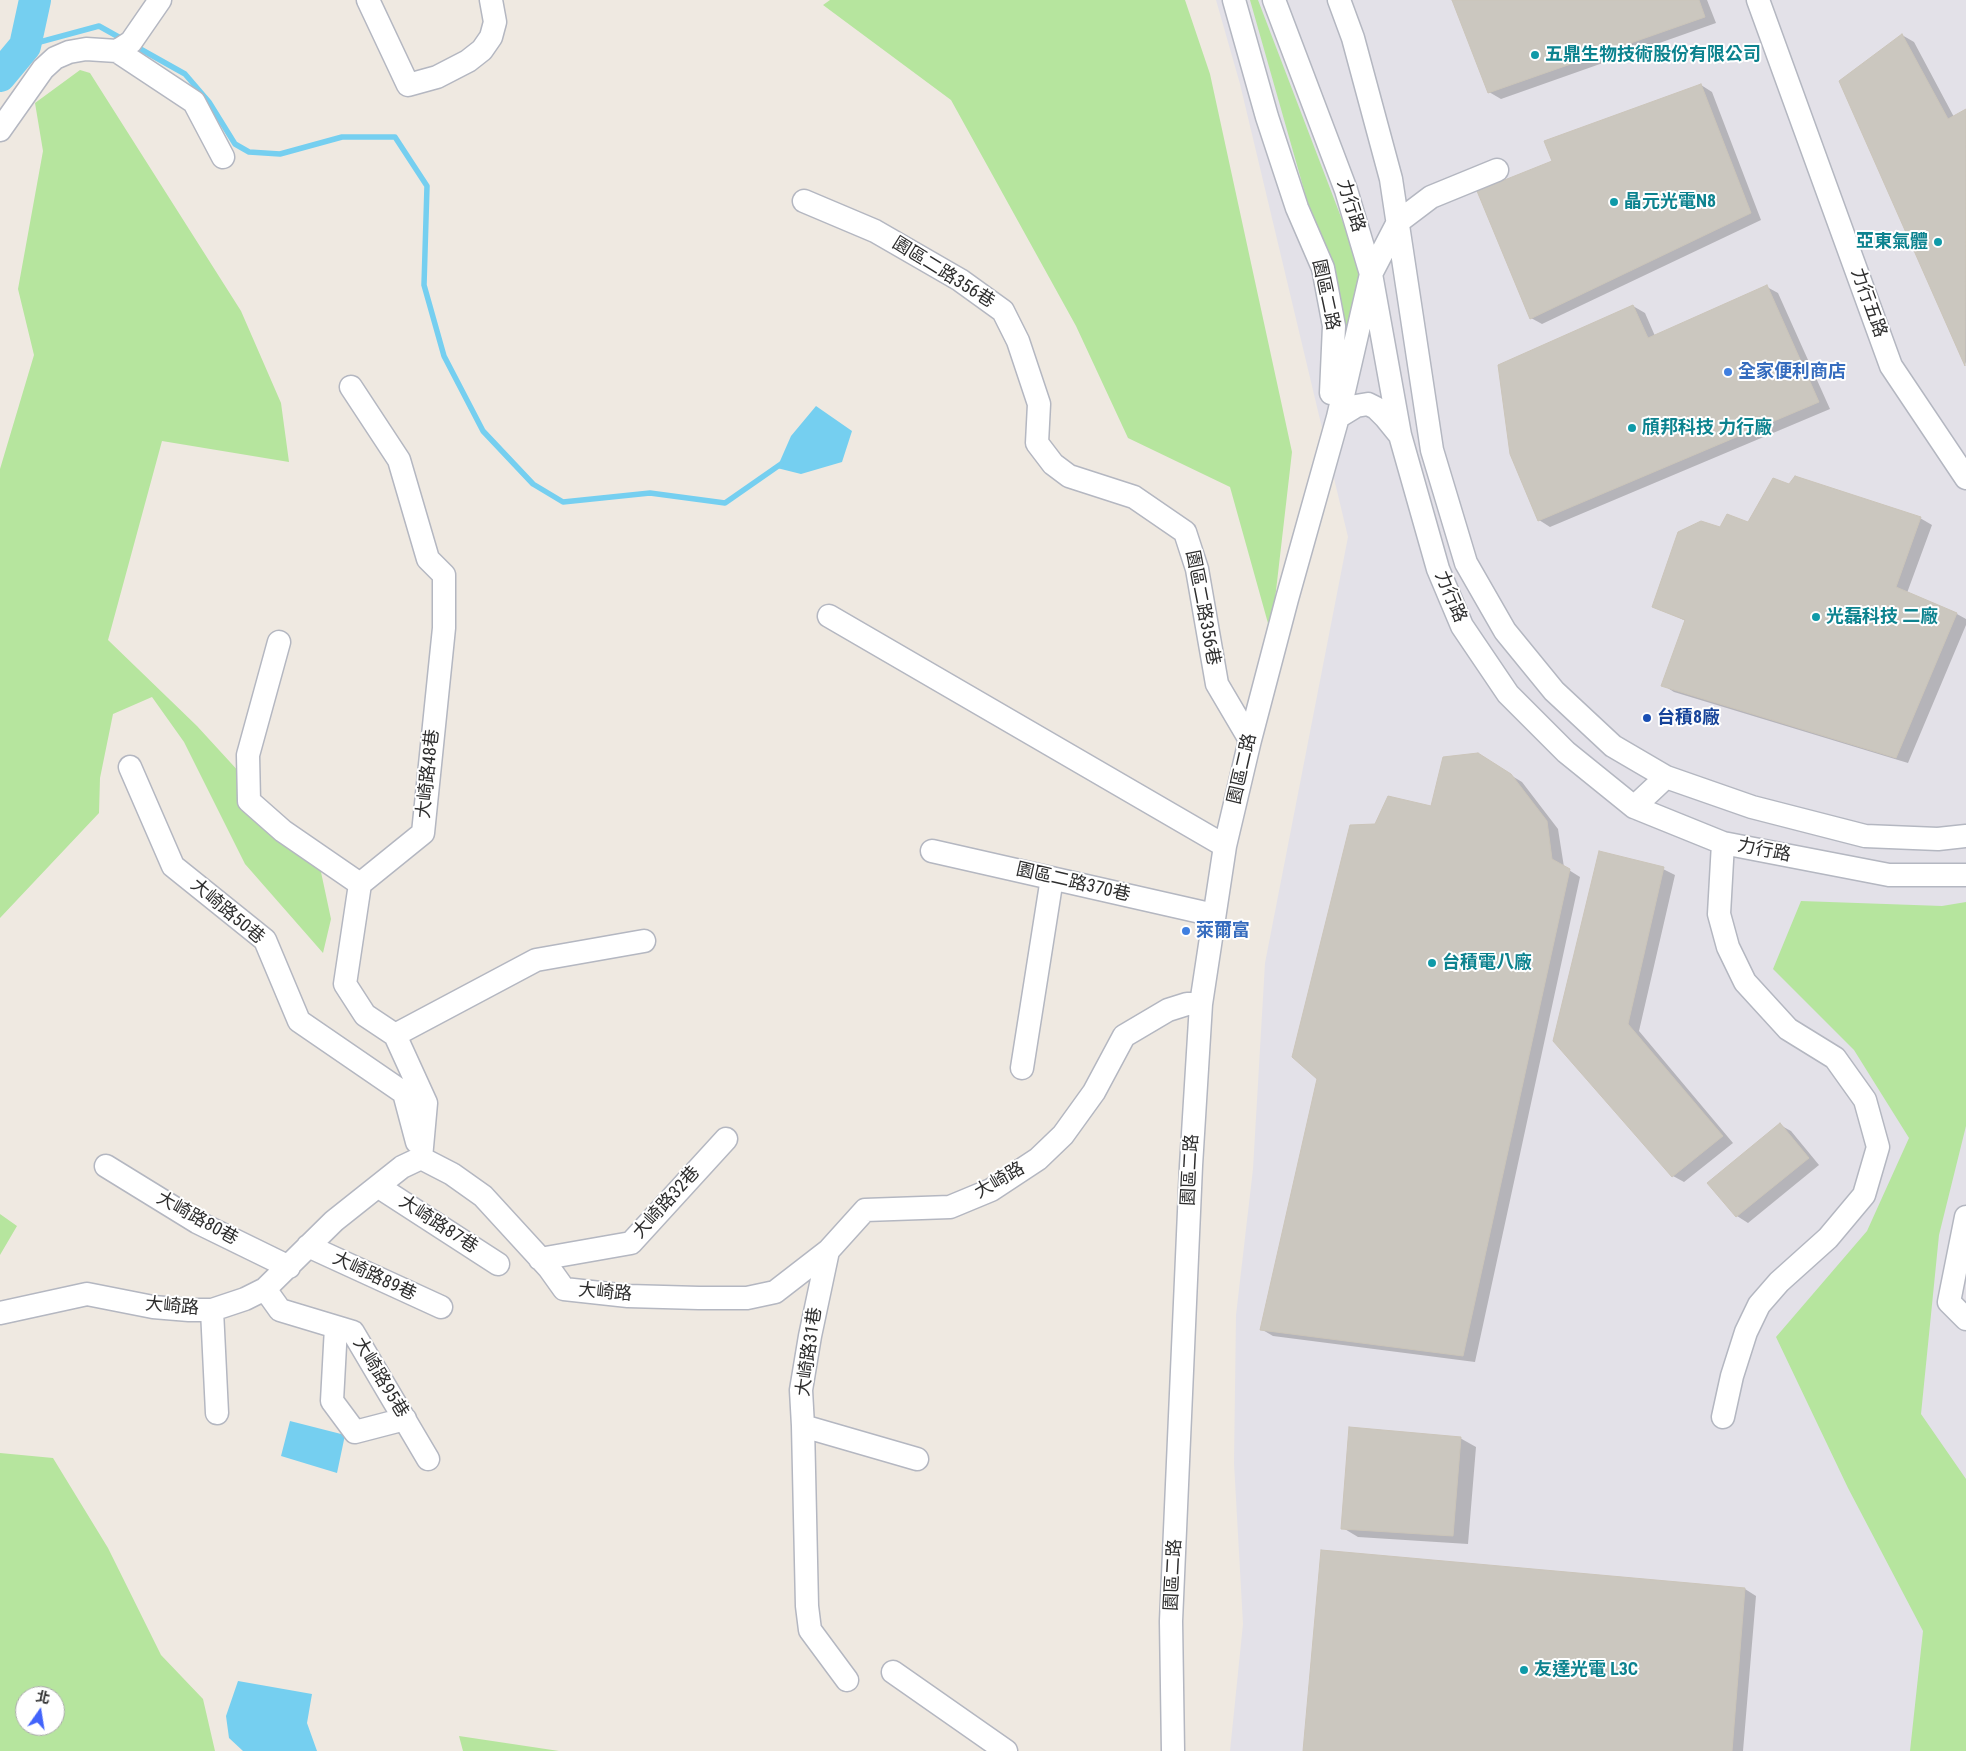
<!DOCTYPE html>
<html>
<head>
<meta charset="utf-8">
<style>
	body { margin:0 }
	#map { position:relative; width:1966px; height:1751px; overflow:hidden; background:#efe9e1; font-family:"Roboto Condensed","Noto Sans TC",sans-serif }
	canvas { display:block }
	.north { position:absolute; left:15px; top:1686px; width:50px; height:50px; box-sizing:border-box; background:#fff; border:1px solid #ababab; border-radius:50%; rotate:13deg; font-size:14px; font-weight:700; line-height:20px; text-align:center; color:#2e2e2e }
	.north::after { content:''; display:block; margin:auto; width:18px; height:22px; background:#4264fb; clip-path:polygon(50% 0,100% 100%,50% 72%,0 100%) }
</style>
</head>
<body>
<div id="map">
<canvas width="1966" height="1751"></canvas>
<div class="north">北</div>
</div>
<script>
const ctx = document.querySelector('canvas').getContext('2d');
ctx.lineJoin = 'round';
function fill(path, color) {
  ctx.fillStyle = color;
  ctx.fill(path, 'evenodd');
}
function shape(rows) {
  const path = new Path2D();
  for (const r of rows) {
    path.moveTo(r[0], r[1]);
    for (let i = 2; i < r.length; i += 2) path.lineTo(r[i], r[i + 1]);
  }
  return path;
}
function trace(path, color, width, dash) {
  ctx.strokeStyle = color;
  ctx.lineWidth = width;
  ctx.lineCap = dash ? 'butt' : 'round';
  ctx.setLineDash(dash || []);
  ctx.stroke(path);
}
function label(font, color, halo, rows, align = 'center') {
  ctx.font = font + ' "Roboto Condensed","Noto Sans TC",sans-serif';
  ctx.lineWidth = 4;
  ctx.setLineDash([]);
  ctx.textBaseline = 'middle';
  ctx.strokeStyle = halo;
  ctx.fillStyle = color;
  for (const [text, x, y, turn = 0] of rows) {
    ctx.save();
    ctx.translate(x, y);
    ctx.rotate((+turn || 0) * Math.PI / 180);
    ctx.textAlign = isNaN(turn) ? turn : align;
    if (halo) ctx.strokeText(text, 0, 0);
    ctx.fillText(text, 0, 0);
    ctx.restore();
  }
}
fill(shape([
	[1216,0,1966,0,1966,1751,1230,1751,1243,1624,1234,1463,1236,1315,1253,1169,1265,963,1348,537,1240,84]
]), '#e3e1e8');
fill(shape([
	[830,0,1185,0,1210,74,1292,452,1271,634,1230,487,1128,438,1076,326,951,100,823,5],
	[1250,0,1258,0,1362,272,1347,341],
	[80,70,90,73,241,311,281,403,289,462,162,441,108,640,197,726,318,858,331,919,323,953,245,864,184,742,152,697,113,714,100,778,99,813,0,918,0,469,34,355,18,289,43,151,35,103],
	[1801,901,1942,906,1966,902,1966,1126,1939,1235,1921,1414,1966,1479,1966,1751,1910,1751,1923,1631,1848,1488,1776,1337,1867,1231,1909,1138,1854,1050,1773,969],
	[0,1214,17,1226,0,1255],
	[0,1453,53,1458,108,1548,161,1655,203,1699,215,1751,0,1751],
	[25,1696,55,1696,55,1726,25,1726],
	[459,1736,559,1751,463,1751]
]), '#b6e59e');
fill(shape([
	[816,406,852,431,842,462,801,474,777,468,791,436],
	[290,1421,345,1435,337,1473,281,1456],
	[238,1681,312,1694,307,1723,317,1751,243,1751,229,1738,226,1716]
]), '#75cff0');
fill(shape([
	[1453,0,1707,0,1716,23,1501,99,1489,92],
	[1902,35,1914,42,1954,117,1966,111,1966,364,1841,82],
	[1701,85,1712,92,1761,220,1542,324,1531,318,1554,161],
	[1767,287,1778,293,1830,409,1550,527,1539,520,1633,306,1645,313,1655,336],
	[1789,485,1920,518,1932,525,1907,593,1957,614,1966,619,1966,625,1908,763,1674,692,1663,685,1686,621,1654,606,1720,529,1749,523],
	[1489,762,1522,782,1558,829,1564,867,1580,877,1475,1362,1273,1336,1261,1329,1376,825,1432,808],
	[1663,869,1675,875,1639,1031,1733,1143,1684,1182,1673,1176,1555,1041],
	[1780,1125,1791,1131,1819,1165,1748,1223,1737,1216,1709,1183],
	[1460,1438,1476,1447,1468,1544,1358,1537,1343,1528],
	[1745,1589,1756,1596,1743,1751,1304,1751]
]), '#0003');
trace(shape([
	[25,46,99,26,124,40],
	[135,46,185,74,209,102,235,144,249,152,280,154,342,137,395,137,427,186,424,285,444,356,483,431,533,484,563,502,650,493,725,503,781,464]
]), '#75cff0', 5.5);
trace(shape([
	[0,76,25,46,35,0]
]), '#75cff0', 32);
const building = shape([
	[1452,0,1699,0,1705,17,1488,93,1452,0],
	[1902,34,1948,119,1966,109,1965,366,1839,81,1902,34],
	[1701,84,1751,213,1530,319,1477,191,1552,161,1544,141,1701,84],
	[1767,285,1819,402,1538,521,1510,454,1498,365,1633,305,1648,338,1767,285],
	[1795,476,1921,517,1896,587,1957,613,1896,758,1661,686,1685,620,1652,607,1678,532,1701,521,1720,527,1727,514,1748,522,1773,478,1789,484,1795,476],
	[1478,753,1511,774,1547,821,1552,859,1570,869,1463,1356,1260,1330,1317,1079,1292,1057,1350,825,1375,824,1388,796,1431,806,1443,757,1478,753],
	[1599,851,1664,867,1628,1024,1723,1136,1672,1177,1553,1041,1599,851],
	[1780,1123,1809,1158,1736,1217,1707,1183,1780,1123],
	[1349,1427,1461,1437,1453,1536,1341,1529,1349,1427],
	[1321,1550,1745,1588,1732,1751,1303,1751,1321,1550]
]);
fill(building, '#cbc7bf');
trace(building, '#cbc5ba', 1);
const minor = shape([
	[368,0,408,85,437,77,468,61,482,50,491,37,495,22,491,0],
	[1234,0,1267,117,1297,208,1323,268,1334,326,1331,393],
	[1274,0,1346,190,1371,274,1400,435,1438,569,1462,626,1508,694,1566,752,1634,807,1723,843,1889,875,1966,875],
	[1339,0,1353,38,1391,179,1432,450,1466,563,1505,631,1554,691,1613,746,1666,777,1752,807,1865,836,1938,839,1966,836],
	[1758,0,1891,366,1966,478],
	[117,51,194,102,223,157],
	[0,130,43,69,55,58,69,52,86,49,117,51,131,42,160,0],
	[804,201,875,231,960,280,1003,311,1018,341,1039,404,1037,443,1053,464,1069,476,1134,497,1185,532,1197,569,1217,684,1250,740],
	[351,387,399,460,428,559,444,575,444,628,423,833,360,884,345,984,365,1015,395,1035,426,1103,421,1158],
	[1338,417,1356,406,1368,404,1376,408,1386,418,1399,434],
	[829,616,1225,846],
	[279,642,248,755,249,801,283,831,360,884],
	[130,767,173,866,265,940,299,1021,404,1093,417,1142],
	[1634,807,1666,777],
	[1723,843,1719,914,1728,947,1745,982,1788,1029,1835,1058,1865,1100,1878,1147,1864,1195,1828,1238,1779,1282,1759,1305,1746,1332,1732,1376,1723,1417],
	[932,851,1214,915],
	[395,1035,536,960,644,941],
	[1022,1068,1052,878],
	[106,1166,197,1222,289,1267],
	[379,1187,498,1264],
	[1966,1217,1949,1302,1966,1319],
	[308,1246,441,1307],
	[828,1251,810,1336,801,1390,803,1426,917,1459],
	[540,1259,631,1243,726,1139],
	[265,1289,280,1310,353,1332,428,1459],
	[212,1310,217,1413],
	[0,1313,87,1294,153,1307,189,1310,212,1310,245,1299,265,1289,334,1221,402,1167,421,1158,452,1174,483,1196,549,1268,564,1289,628,1296,699,1298,747,1298,775,1292,828,1251,865,1210,950,1207,991,1190,1038,1159,1063,1135,1094,1092,1124,1036,1168,1010,1187,1004,1201,1004],
	[336,1327,332,1401,355,1432,405,1419],
	[803,1426,807,1606,810,1630,847,1680],
	[893,1672,1006,1751],
	[1173,1751,1171,1621,1191,1166,1201,1004,1225,846,1250,740,1287,599,1338,417,1371,274,1398,222,1431,197,1497,170]
]);
trace(minor, '#b4b7c1', 25);
trace(minor, '#fff', 22);
for (const [x, y, r, color] of [
	[1535,55,5,"#0f9aa8"],
	[1614,202,5,"#0f9aa8"],
	[1938,242,5,"#0f9aa8"],
	[1728,372,5,"#3f7fe0"],
	[1632,428,5,"#0f9aa8"],
	[1816,617,5,"#0f9aa8"],
	[1647,718,5,"#1a4fb4"],
	[1186,931,5,"#3f7fe0"],
	[1432,963,5,"#0f9aa8"],
	[1524,1670,5,"#0f9aa8"]
]) {
  const dot = new Path2D();
  dot.arc(x, y, r, 0, 2 * Math.PI);
  ctx.fillStyle = color;
  ctx.fill(dot);
  trace(dot, '#fff', 2);
}
label('bold 18px', '#0d838f', '#fff', [
	["五鼎生物技術股份有限公司",1545,55],
	["晶元光電N8",1624,202],
	["亞東氣體",1928,242,"right"],
	["頎邦科技 力行廠",1642,428],
	["光磊科技 二廠",1826,617],
	["台積電八廠",1442,963],
	["友達光電 L3C",1534,1670]
], 'left');
label('18px', '#2e2e2e', '#fff', [
	["力行路",1350,206,72],
	["園區二路356巷",943,273,32],
	["園區二路",1325,295,78],
	["力行五路",1868,303,70],
	["力行路",1450,597,67],
	["園區二路356巷",1202,608,79],
	["園區二路",1243,769,-77],
	["大崎路48巷",429,774,-84],
	["力行路",1764,851,11],
	["園區二路370巷",1073,883,13],
	["大崎路50巷",227,912,40],
	["園區二路",1191,1170,-87],
	["大崎路",1000,1181,-30],
	["大崎路32巷",667,1203,-48],
	["大崎路80巷",197,1219,29],
	["大崎路87巷",438,1225,33],
	["大崎路89巷",374,1277,25],
	["大崎路",605,1293,5],
	["大崎路",172,1307,5],
	["大崎路31巷",810,1352,-82],
	["大崎路95巷",380,1378,59],
	["園區二路",1174,1575,-87]
]);
label('bold 18px', '#366cbe', '#fff', [
	["全家便利商店",1738,372],
	["萊爾富",1196,931]
], 'left');
label('bold 18px', '#164399', '#fff', [
	["台積8廠",1657,718]
], 'left');
</script>
</body>
</html>
